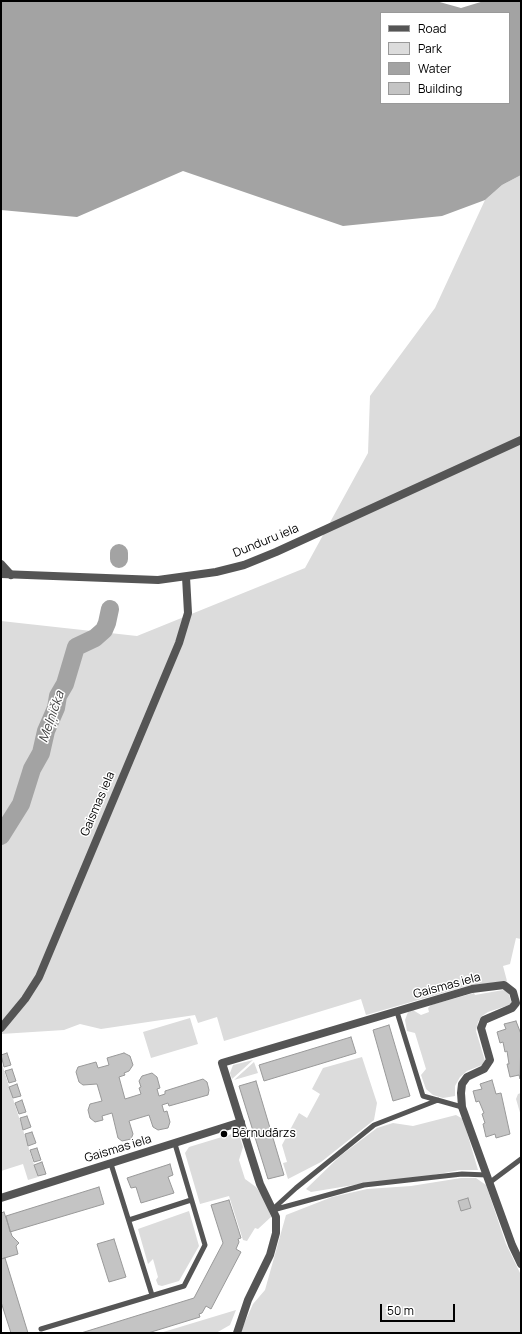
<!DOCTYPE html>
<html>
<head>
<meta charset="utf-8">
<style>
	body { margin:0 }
	#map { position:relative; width:522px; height:1334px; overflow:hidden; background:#fff; font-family:Manrope,sans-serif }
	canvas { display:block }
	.frame { position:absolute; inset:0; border:2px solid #000; pointer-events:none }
	.legend { position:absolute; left:380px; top:12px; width:130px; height:92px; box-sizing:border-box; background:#fff; border:1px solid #999; margin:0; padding:5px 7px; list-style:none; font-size:12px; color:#000 }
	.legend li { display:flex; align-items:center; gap:8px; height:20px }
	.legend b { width:20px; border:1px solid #999 }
	.scale { position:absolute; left:380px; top:1304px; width:75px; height:18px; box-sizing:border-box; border:2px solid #000; border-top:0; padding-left:5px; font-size:12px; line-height:14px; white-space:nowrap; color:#000; -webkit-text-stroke:3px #fff; paint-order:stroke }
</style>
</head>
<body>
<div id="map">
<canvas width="522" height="1334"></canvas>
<div class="frame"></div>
<ul class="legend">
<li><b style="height:5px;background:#555"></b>Road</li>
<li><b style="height:11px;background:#dcdcdc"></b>Park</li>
<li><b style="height:11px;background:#a3a3a3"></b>Water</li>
<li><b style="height:11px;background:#c4c4c4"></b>Building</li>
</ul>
<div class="scale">50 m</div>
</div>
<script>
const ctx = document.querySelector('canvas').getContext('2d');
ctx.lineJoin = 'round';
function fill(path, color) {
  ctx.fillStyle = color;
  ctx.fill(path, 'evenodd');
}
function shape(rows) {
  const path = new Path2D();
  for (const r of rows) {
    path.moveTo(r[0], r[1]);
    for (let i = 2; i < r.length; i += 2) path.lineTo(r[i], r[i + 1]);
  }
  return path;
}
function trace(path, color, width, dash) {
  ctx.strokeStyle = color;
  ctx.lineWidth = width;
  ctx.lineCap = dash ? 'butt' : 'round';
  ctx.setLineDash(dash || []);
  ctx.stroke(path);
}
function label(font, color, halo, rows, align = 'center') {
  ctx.font = font + ' Manrope,sans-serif';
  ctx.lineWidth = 3;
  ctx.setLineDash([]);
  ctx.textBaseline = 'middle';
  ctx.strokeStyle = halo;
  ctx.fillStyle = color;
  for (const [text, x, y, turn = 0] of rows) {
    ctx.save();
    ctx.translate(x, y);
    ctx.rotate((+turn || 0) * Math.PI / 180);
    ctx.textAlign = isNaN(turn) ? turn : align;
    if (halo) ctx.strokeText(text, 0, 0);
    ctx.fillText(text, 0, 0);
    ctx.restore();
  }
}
fill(shape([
	[521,175,521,939,516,938,510,964,503,966,507,981,467,986,366,1015,361,999,224,1041,217,1017,198,1023,195,1015,101,1029,80,1024,64,1030,1,1034,1,621,137,636,305,568,368,453,370,396,435,308,485,200,502,185],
	[503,990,508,992,512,1004,488,1012,482,1016,478,1022,476,1031,485,1061,482,1065,467,1071,460,1077,455,1086,455,1096,443,1098,433,1095,426,1089,421,1075,426,1069,415,1033,407,1031,405,1020,408,1012,413,1010,421,1015,429,1012,428,1008,431,1005,474,993,475,995],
	[190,1018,198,1044,151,1058,143,1032],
	[362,1057,377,1103,374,1120,321,1162,288,1179,283,1163,287,1162,282,1145,299,1113,307,1118,320,1094,312,1089,323,1068],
	[253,1060,232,1079,230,1073,233,1065],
	[1,1061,38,1177,28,1180,23,1164,1,1171],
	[254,1062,258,1073,234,1080],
	[521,1093,521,1116,516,1099,518,1094],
	[456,1115,463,1119,478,1170,460,1170,417,1178,366,1183,311,1192,306,1189,340,1156,377,1128,393,1123,413,1126],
	[235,1133,239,1135,243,1147,239,1160,245,1179,256,1187,265,1200,271,1217,258,1229,255,1228,247,1241,243,1240,229,1196,200,1204,185,1153,189,1147],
	[461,1178,476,1178,486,1185,506,1244,521,1275,521,1333,240,1333,253,1304,265,1290,286,1215,332,1197,367,1189,411,1186],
	[189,1211,199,1246,179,1281,162,1286,158,1285,156,1280,158,1277,153,1259,148,1264,138,1229],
	[236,1310,230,1325,216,1333,160,1333]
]), '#dcdcdc');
fill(shape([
	[1,1,436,1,461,8,484,1,521,1,521,175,502,185,485,200,442,216,343,226,183,171,77,217,1,210],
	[381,13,509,13,509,103,381,103]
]), '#a3a3a3');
trace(shape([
	[119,553,119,559],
	[1,836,21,804,32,769,41,753,46,731,56,708,58,696,65,684,76,647,95,638,104,630,107,623,110,609]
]), '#a3a3a3', 18);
const building = shape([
	[516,1021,521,1034,520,1079,519,1075,510,1077,507,1064,509,1064,507,1051,505,1052,503,1042,500,1043,497,1032,506,1029,504,1024,516,1021],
	[389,1025,410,1096,393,1101,373,1030,389,1025],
	[351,1037,356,1053,264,1081,259,1065,351,1037],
	[7,1053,11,1065,4,1067,1,1055,7,1053],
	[124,1053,130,1056,133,1065,129,1071,124,1073,125,1075,119,1077,125,1099,141,1094,139,1088,141,1087,139,1081,142,1076,152,1073,157,1077,160,1088,157,1089,159,1096,165,1094,165,1091,203,1079,207,1082,209,1090,208,1095,169,1106,168,1103,162,1105,164,1112,167,1111,170,1122,168,1128,158,1130,153,1127,149,1115,129,1121,133,1134,131,1139,122,1141,118,1138,112,1113,102,1116,103,1120,95,1122,90,1118,88,1110,90,1104,102,1101,97,1084,83,1085,79,1082,76,1072,78,1067,96,1062,98,1068,109,1065,107,1058,124,1053],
	[12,1069,16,1081,9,1083,5,1071,12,1069],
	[492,1080,496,1094,501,1093,510,1134,496,1138,495,1134,486,1137,483,1124,485,1123,482,1114,484,1113,479,1101,476,1102,473,1091,482,1089,480,1084,492,1080],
	[256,1081,284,1175,268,1179,239,1086,256,1081],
	[17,1084,21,1096,13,1098,9,1087,17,1084],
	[22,1100,26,1112,19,1114,15,1103,22,1100],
	[27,1116,31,1127,23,1130,20,1118,27,1116],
	[32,1132,36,1143,28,1146,25,1134,32,1132],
	[37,1148,41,1160,34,1162,30,1150,37,1148],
	[42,1162,46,1174,38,1176,34,1165,42,1162],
	[170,1164,173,1175,168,1177,174,1193,141,1203,136,1187,131,1188,127,1178,170,1164],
	[99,1187,104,1204,10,1232,6,1216,99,1187],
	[468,1198,471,1208,461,1211,458,1201,468,1198],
	[229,1200,241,1238,238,1239,239,1242,236,1249,241,1252,211,1309,206,1306,202,1313,199,1314,200,1317,148,1333,81,1333,194,1298,223,1243,211,1205,229,1200],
	[4,1212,12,1236,19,1243,16,1246,18,1254,1,1259,1,1213,4,1212],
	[114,1239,126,1277,109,1282,97,1244,114,1239],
	[5,1258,28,1333,11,1333,1,1302,1,1259,5,1258]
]);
fill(building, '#c4c4c4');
trace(building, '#999', 1);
trace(shape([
	[397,1012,423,1096,462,1107],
	[111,1164,152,1295],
	[489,1183,521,1159],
	[273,1209,296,1188,374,1125,438,1100],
	[273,1210,364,1185,462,1174,487,1175],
	[129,1220,191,1200],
	[41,1329,184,1286,205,1245,175,1144]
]), '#555', 5);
trace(shape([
	[1,564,11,575],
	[1,1198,241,1122],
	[237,1333,248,1300,270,1255,276,1233,276,1217,260,1184,222,1063,472,989,504,985,513,992,516,1003,512,1008,484,1020,481,1028,490,1060,484,1069,467,1077,462,1084,461,1093,462,1107,512,1245,521,1264]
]), '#555', 8);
trace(shape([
	[1,574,158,580,216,572,244,565,276,552,521,440],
	[1,1028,25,999,39,977,179,643,188,613,186,577]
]), '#555', 8);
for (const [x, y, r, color] of [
	[224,1134,4,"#000"]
]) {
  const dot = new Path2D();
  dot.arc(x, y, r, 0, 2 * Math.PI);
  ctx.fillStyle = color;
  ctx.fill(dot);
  trace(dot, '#fff', 1.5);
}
label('12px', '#000', '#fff', [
	["Dunduru iela",266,541,-22],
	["Gaismas iela",98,804,-67],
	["Gaismas iela",447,986,-15],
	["Gaismas iela",118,1149,-17]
]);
label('12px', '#000', '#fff', [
	["Bērnudārzs",232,1134]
], 'left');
label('italic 13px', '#444', '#fff', [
	["Meļņička",52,717,-71]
]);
</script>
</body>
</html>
